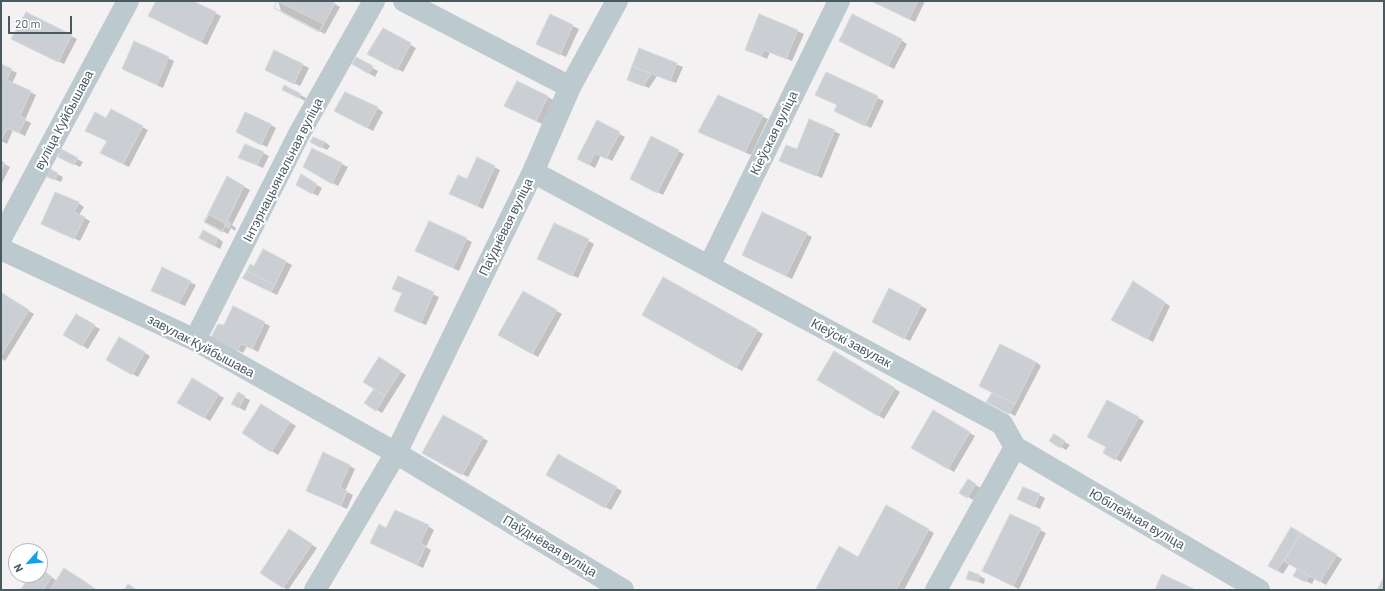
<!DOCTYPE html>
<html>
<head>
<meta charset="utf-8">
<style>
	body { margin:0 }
	#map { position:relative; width:1385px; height:591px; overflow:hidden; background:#f3f1f1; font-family:Barlow,sans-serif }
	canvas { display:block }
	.frame { position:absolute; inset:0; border:2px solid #48595f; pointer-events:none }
	.north { position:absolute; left:8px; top:543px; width:40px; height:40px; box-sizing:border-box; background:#fff; border:1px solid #b6bdbf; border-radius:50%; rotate:243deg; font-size:11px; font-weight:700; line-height:16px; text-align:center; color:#48595f }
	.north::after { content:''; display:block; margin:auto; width:14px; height:18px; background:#13a1eb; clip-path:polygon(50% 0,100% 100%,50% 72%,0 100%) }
	.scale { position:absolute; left:8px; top:16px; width:64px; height:18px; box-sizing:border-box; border:2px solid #48595f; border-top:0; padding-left:5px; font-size:12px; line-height:14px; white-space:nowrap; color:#48595f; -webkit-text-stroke:3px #fff; paint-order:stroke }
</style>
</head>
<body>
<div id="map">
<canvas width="1385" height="591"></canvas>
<div class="frame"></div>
<div class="north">N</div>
<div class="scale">20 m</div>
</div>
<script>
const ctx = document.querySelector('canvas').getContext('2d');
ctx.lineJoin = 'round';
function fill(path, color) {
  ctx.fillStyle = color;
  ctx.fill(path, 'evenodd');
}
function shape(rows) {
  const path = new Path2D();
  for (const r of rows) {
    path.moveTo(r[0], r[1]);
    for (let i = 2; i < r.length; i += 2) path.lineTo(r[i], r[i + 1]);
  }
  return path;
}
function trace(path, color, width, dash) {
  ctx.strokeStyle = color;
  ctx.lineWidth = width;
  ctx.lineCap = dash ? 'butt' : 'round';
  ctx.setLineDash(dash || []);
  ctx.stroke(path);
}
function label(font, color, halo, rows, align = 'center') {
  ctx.font = font + ' Barlow,sans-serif';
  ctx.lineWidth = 4;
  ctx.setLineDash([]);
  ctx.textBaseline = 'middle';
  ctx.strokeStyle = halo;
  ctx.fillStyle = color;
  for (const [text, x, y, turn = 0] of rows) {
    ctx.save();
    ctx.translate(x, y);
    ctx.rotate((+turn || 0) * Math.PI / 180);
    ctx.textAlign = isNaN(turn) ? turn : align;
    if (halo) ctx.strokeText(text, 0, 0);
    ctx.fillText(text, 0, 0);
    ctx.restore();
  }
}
fill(shape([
	[157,1,191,1,221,16,207,45,155,19],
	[278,1,329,1,340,7,325,34,281,11],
	[872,1,925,1,915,22],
	[27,13,77,39,64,64,18,42],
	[550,15,579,29,566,57,538,44],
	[760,15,804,34,792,61,770,52,767,59,752,52],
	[383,29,416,48,403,72,374,57],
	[901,40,907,44,894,69,846,44],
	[135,43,174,61,163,88,129,72],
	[640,50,683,67,676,83,657,76,649,88,628,79],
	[275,51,309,68,300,86,271,72],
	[356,59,378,71,375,77,353,64],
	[1,65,17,73,12,83,36,95,25,120,31,123,25,136,13,130,7,144,1,141],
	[826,74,884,101,871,128,841,114],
	[284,86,306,98,305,101,289,92],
	[719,96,768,119,751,155,705,135],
	[548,97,553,100,542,124,511,109],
	[377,108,383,112,373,131,341,114],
	[106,119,142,127,148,130,129,167,107,156],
	[810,120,840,134,822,178,786,163,797,150],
	[597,122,625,137,612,161,601,155,595,168,584,162],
	[271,125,276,128,267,147,243,135],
	[314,138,325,142,330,146,327,150,317,145],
	[313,150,348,167,338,186,304,167],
	[678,151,684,154,663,195,637,181],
	[263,153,269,156,263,168,245,160],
	[64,159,77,159,83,162,80,167],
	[478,159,500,170,483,209,456,196,468,180],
	[1,162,10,167,1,185],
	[57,174,63,177,61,182,54,179],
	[301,176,322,188,318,196,303,188],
	[228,178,250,190,232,225,236,228,235,231,231,228,228,234,205,222],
	[78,203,84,207,79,215,90,221,80,241,48,226],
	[555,224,594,244,578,278,544,262],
	[806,234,812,237,792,279,748,258],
	[200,238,218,238,223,242,220,249],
	[466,239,472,242,459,271,422,254],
	[263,250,292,265,277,295,249,281],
	[398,278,439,297,426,325,401,314,403,293],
	[663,278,763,334,742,371,643,315],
	[190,282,196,285,185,306,152,291],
	[1139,286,1170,306,1153,342,1112,320],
	[889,290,927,309,910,341,878,325],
	[523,292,562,314,538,357,499,335],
	[2,295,34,314,5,361,1,358],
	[76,316,100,329,88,349,64,334],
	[264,323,270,326,258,352,247,346,243,353,218,340,224,326],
	[119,338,150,356,138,377,107,359],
	[835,352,900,392,884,419,818,379],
	[379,358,406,375,382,413,366,403,375,389],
	[1036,362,1041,366,1015,416,988,401,993,393],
	[192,379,224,398,210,421,179,402],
	[238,394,250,400,245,411,233,404],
	[1108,401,1144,421,1121,462,1104,452,1107,447],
	[267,408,296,426,278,455,243,433],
	[933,411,975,436,954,472,912,447],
	[443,417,488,441,468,477,423,453],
	[1054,436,1070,445,1066,450,1051,441],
	[558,455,622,491,611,510,547,475],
	[350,466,355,469,345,491,353,495,347,509,313,493],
	[968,481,981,488,973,500,961,492],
	[1039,495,1045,498,1040,509,1024,502],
	[886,507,934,533,904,590,818,589,859,558],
	[1011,515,1046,533,1019,589,989,574],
	[428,526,434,530,426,547,431,550,423,568,377,546,387,529],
	[1291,529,1342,559,1326,585,1315,578,1312,584,1294,575,1299,568,1290,563,1283,574,1269,566],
	[295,534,317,548,288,590,283,587],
	[40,569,57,581,70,573,97,590,22,589,32,575,40,575],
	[980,576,985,579,984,584,967,578]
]), '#0003');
const building = shape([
	[156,1,193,1,216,12,201,42,148,16,156,1],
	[277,1,331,1,335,3,319,32,274,8,277,1],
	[277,1,324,24,319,32,274,8,277,1],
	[871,1,918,1,909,19,871,1],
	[26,12,72,35,58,62,11,39,26,12],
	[550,14,573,25,560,55,536,44,550,14],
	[759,14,798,30,786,59,764,50,761,56,745,50,759,14],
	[852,14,902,39,888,66,839,41,852,14],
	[383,28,411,43,397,70,367,54,383,28],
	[134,41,169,57,157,85,122,69,134,41],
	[639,48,677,63,670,81,632,66,639,48],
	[274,50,303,64,294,84,265,70,274,50],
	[356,57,373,66,369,74,352,64,356,57],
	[1,64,12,69,7,80,31,91,20,116,26,119,19,133,7,128,1,141,1,64],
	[632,66,651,74,643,86,627,80,632,66],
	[826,72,878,96,865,126,834,111,837,105,815,95,826,72],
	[517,81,548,96,536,121,504,106,517,81],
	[284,85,301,94,299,98,282,90,284,85],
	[345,92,378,107,367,128,334,111,345,92],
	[718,95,763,115,745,152,698,132,718,95],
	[111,109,143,126,123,164,100,153,107,141,85,131,95,112,106,118,111,109],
	[245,112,271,124,261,145,236,132,245,112],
	[809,119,835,130,816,176,779,161,786,145,797,149,809,119],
	[597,120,620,132,606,159,595,153,589,165,577,159,597,120],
	[651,136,679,150,657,193,630,179,651,136],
	[313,137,325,142,321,148,310,142,313,137],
	[245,144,264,152,257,165,238,158,245,144],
	[312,148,342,163,332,184,303,167,312,148],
	[61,149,78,158,74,165,58,157,61,149],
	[477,157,495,166,477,206,449,194,458,175,467,179,477,157],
	[1,161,5,163,1,171,1,161],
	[50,169,58,173,55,180,47,177,50,169],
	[301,174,317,184,312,194,296,185,301,174],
	[227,176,244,186,222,232,204,222,227,176],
	[55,192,79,202,74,212,85,217,74,239,41,224,55,192],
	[762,212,807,233,786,276,742,255,762,212],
	[208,214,226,224,222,232,204,222,208,214],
	[227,221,231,224,229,228,225,226,227,221],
	[429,221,467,238,453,268,415,251,429,221],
	[554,223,589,239,572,276,537,259,554,223],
	[203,230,218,238,214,246,199,238,203,230],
	[263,249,286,261,275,285,247,271,250,264,254,266,263,249],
	[162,267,191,281,179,303,151,291,162,267],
	[247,271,275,285,271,292,242,278,247,271],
	[398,276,434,292,421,323,394,311,402,293,392,289,398,276],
	[663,277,758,330,736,368,642,315,663,277],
	[1133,281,1165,302,1147,339,1111,320,1133,281],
	[889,288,921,305,904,339,872,322,889,288],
	[523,291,557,310,532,354,498,335,523,291],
	[2,293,29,310,1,356,1,294,2,293],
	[233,306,265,322,252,349,241,344,237,351,211,337,218,324,224,325,233,306],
	[76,314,95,325,82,346,63,335,76,314],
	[119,337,145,352,132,375,106,360,119,337],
	[1000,344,1036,362,1015,404,979,386,1000,344],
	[834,351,895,388,878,416,817,380,834,351],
	[379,357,401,371,385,396,363,382,379,357],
	[192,378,219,394,204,418,177,403,192,378],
	[374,389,385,396,376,411,364,403,374,389],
	[238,392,245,396,239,408,231,404,238,392],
	[992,393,1015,404,1009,414,986,402,992,393],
	[1107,400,1139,417,1115,460,1103,453,1106,447,1087,437,1107,400],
	[261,404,290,422,271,452,242,433,261,404],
	[933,410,970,432,948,469,911,448,933,410],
	[443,415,483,437,462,475,422,453,443,415],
	[1054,434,1065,441,1060,448,1049,441,1054,434],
	[323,452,350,465,340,487,347,491,341,506,306,491,323,452],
	[558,454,617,487,605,508,546,475,558,454],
	[968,479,976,484,967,498,959,493,968,479],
	[1023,487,1040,494,1034,507,1017,499,1023,487],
	[886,505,929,529,896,590,816,589,839,546,858,557,886,505],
	[395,510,429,525,420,543,426,546,417,565,370,543,379,524,386,528,395,510],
	[1010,514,1041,528,1013,586,982,571,1010,514],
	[1291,527,1301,533,1277,571,1268,566,1291,527],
	[289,529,312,544,283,588,260,573,289,529],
	[1301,533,1337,555,1320,582,1284,561,1301,533],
	[40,568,52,577,43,590,21,589,31,575,40,575,40,568],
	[64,568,93,587,91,590,50,590,64,568],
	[1297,569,1309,576,1305,582,1293,576,1297,569],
	[969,571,980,575,978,582,966,579,969,571],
	[1162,574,1196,590,1155,590,1162,574],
	[1384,577,1384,590,1377,590,1384,577],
	[128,584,137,590,124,590,128,584]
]);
fill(building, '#cbcfd3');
trace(building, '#d5d9dc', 1);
trace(shape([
	[404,1,570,87],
	[533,172,1002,424,1015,447,936,590],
	[1,238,128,1],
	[1,249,195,340,396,453,623,590],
	[709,266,839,1],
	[195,340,299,134,374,1],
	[1015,447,1259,590],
	[315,590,396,453,533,172,570,87,617,1]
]), '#bcc9ce', 22);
label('13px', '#48595f', '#fff', [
	["вуліца Куйбышава",64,120,-62],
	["Кіеўская вуліца",774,133,-64],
	["Інтэрнацыянальная вуліца",283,170,-63],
	["Паўднёвая вуліца",506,227,-64],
	["Кіеўскі завулак",851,343,28],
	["завулак Куйбышава",201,346,28],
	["Юбілейная вуліца",1137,519,30],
	["Паўднёвая вуліца",550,546,31]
]);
</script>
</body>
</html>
